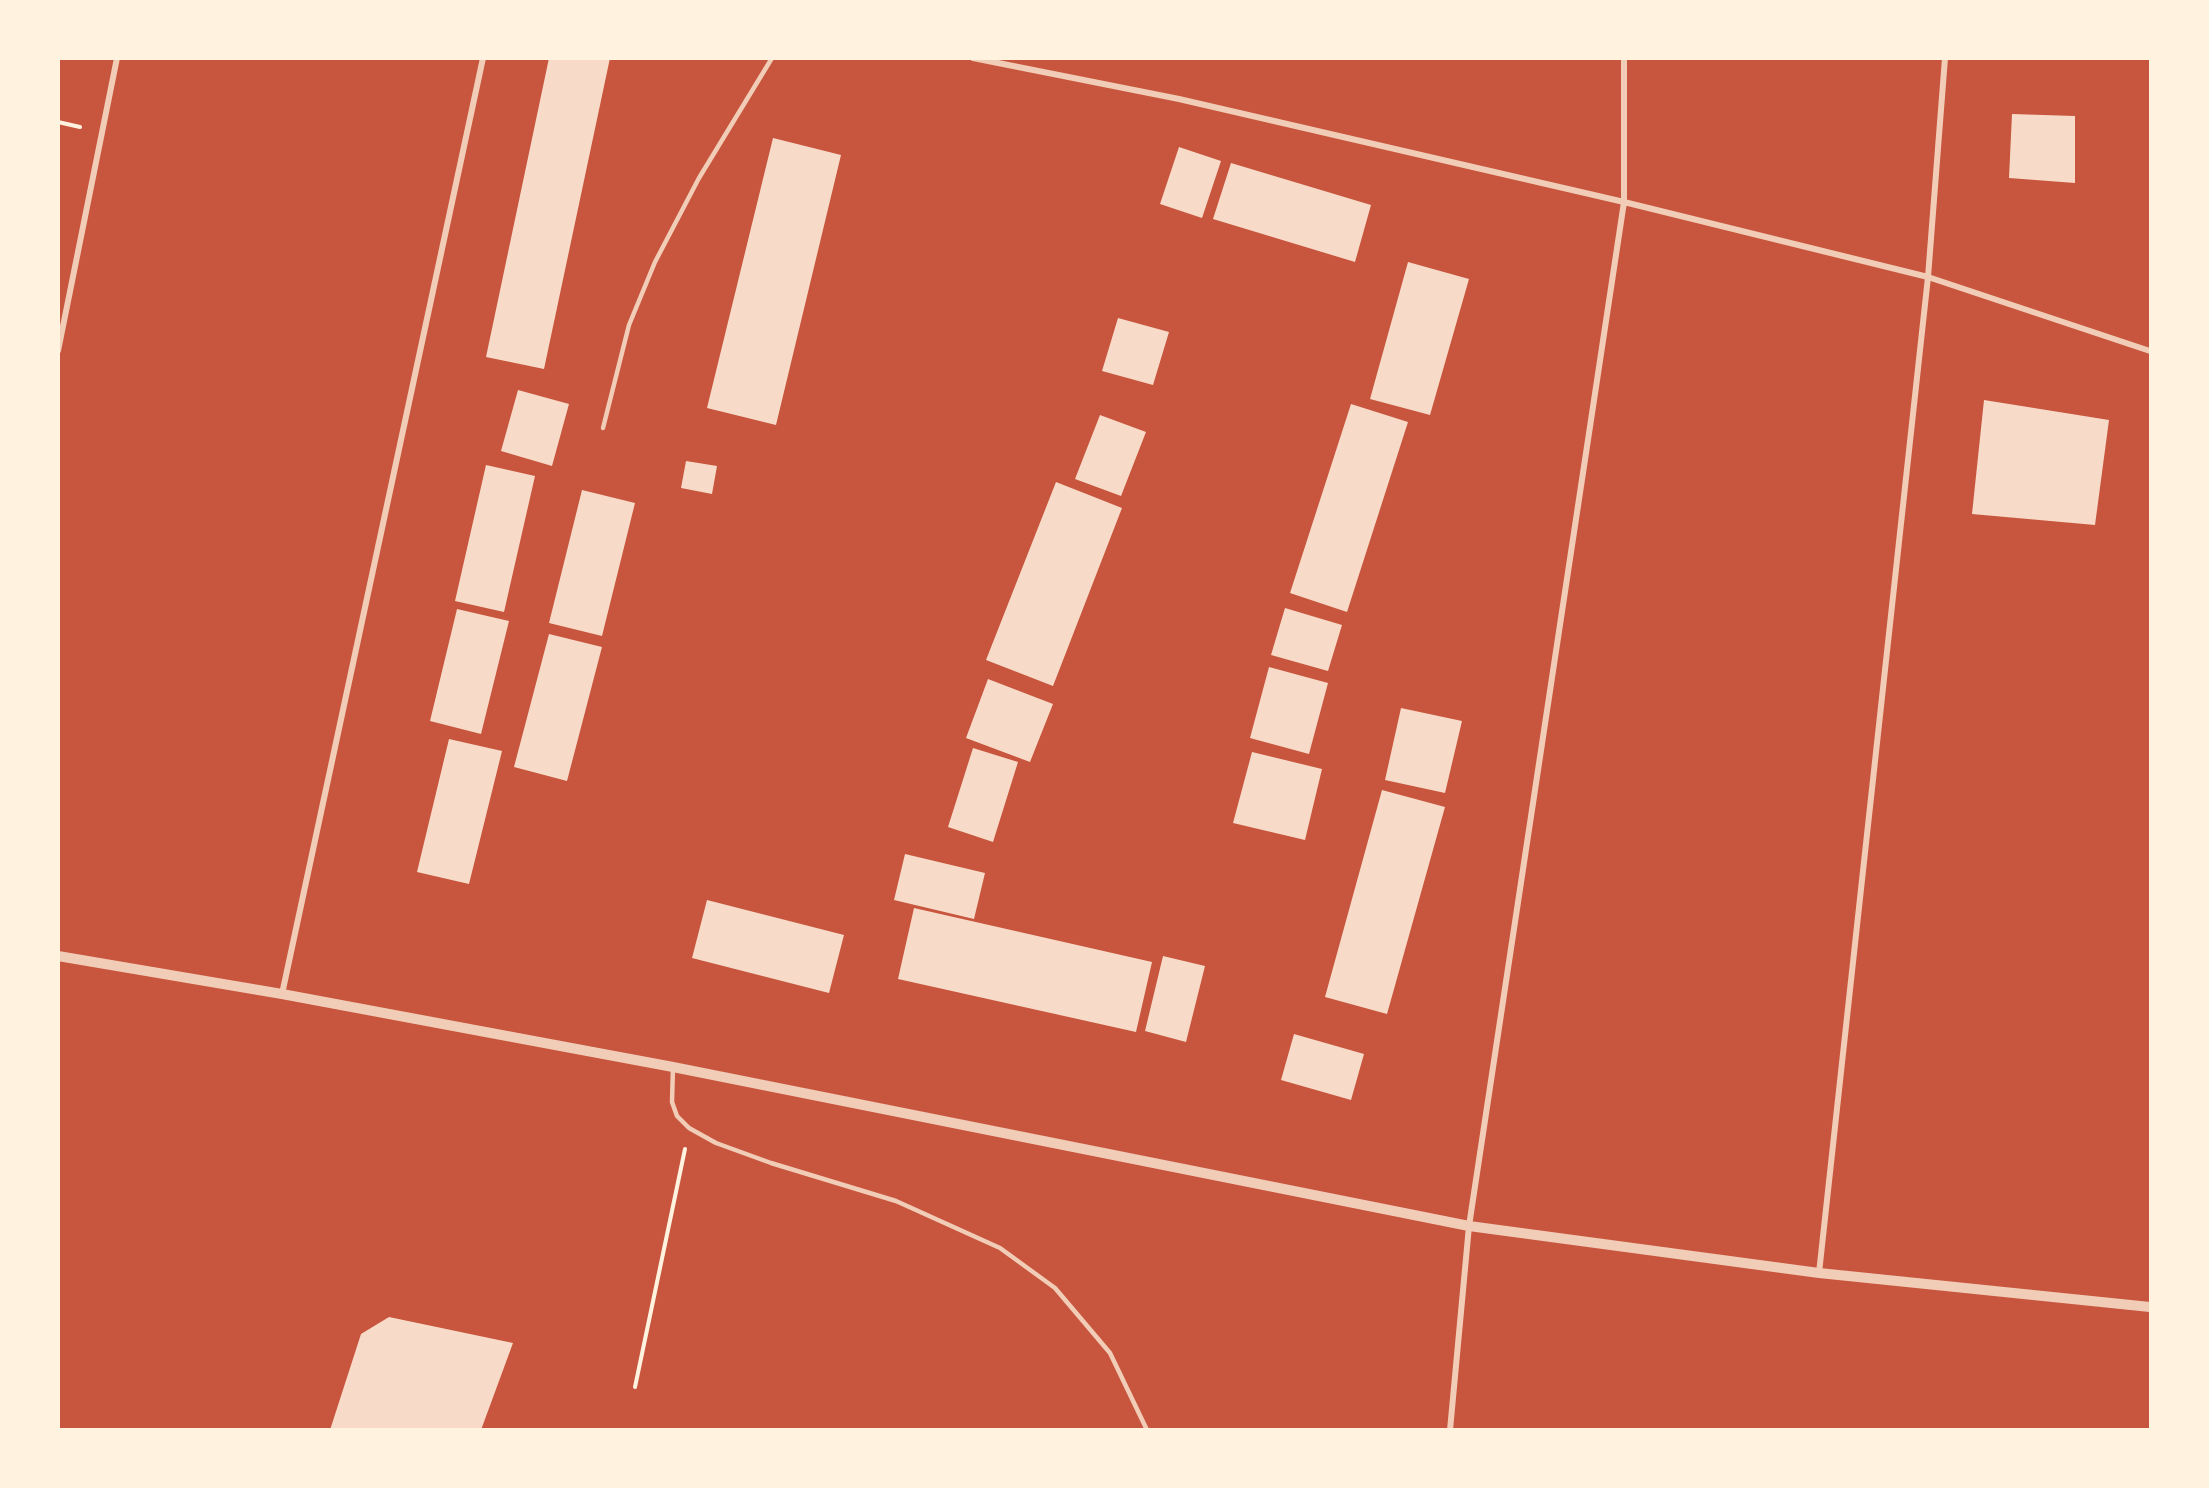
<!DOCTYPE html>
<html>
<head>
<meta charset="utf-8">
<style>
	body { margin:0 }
	#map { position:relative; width:2209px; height:1488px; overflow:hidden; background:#c8553d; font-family:"Alegreya Sans",sans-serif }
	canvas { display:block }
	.frame { position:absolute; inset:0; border:60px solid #fff3e0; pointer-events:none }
</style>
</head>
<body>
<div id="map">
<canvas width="2209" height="1488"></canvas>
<div class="frame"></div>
</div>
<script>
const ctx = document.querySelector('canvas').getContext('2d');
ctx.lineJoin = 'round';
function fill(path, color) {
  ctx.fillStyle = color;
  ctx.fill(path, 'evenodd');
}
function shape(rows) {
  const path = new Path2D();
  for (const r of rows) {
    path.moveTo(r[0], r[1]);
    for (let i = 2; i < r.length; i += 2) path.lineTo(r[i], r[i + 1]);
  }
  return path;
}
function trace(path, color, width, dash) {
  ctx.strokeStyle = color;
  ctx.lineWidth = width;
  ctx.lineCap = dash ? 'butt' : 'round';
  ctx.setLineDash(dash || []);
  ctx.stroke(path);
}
fill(shape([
	[549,58,610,58,544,369,486,357],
	[2012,114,2075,116,2075,183,2009,178],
	[773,138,841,155,776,425,707,408],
	[1179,147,1221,161,1202,218,1160,204],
	[1231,163,1371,205,1355,262,1213,219],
	[1408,262,1469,279,1430,415,1370,399],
	[1118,318,1169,332,1153,385,1102,371],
	[518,390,569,404,552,466,501,451],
	[1984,400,2109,420,2095,525,1972,514],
	[1351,404,1408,422,1347,612,1290,593],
	[1100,415,1146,432,1121,496,1075,479],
	[686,461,717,466,712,494,681,488],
	[486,465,535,476,504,612,455,601],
	[1056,482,1122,508,1053,686,986,660],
	[582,490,635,503,602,636,549,623],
	[1285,608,1342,625,1328,671,1271,655],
	[457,609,509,621,481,734,430,721],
	[549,634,602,647,567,781,514,767],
	[1269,667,1328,683,1309,754,1250,738],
	[988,679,1053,704,1030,762,966,738],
	[1401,708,1462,721,1445,793,1385,780],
	[449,739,502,751,469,884,417,872],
	[973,748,1018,762,993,842,948,827],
	[1252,752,1322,769,1305,840,1233,823],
	[1382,790,1445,807,1387,1014,1325,997],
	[905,854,985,873,974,919,894,900],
	[707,900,844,935,829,993,692,958],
	[914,908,1152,962,1136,1032,898,979],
	[1163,956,1205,966,1186,1042,1145,1031],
	[1294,1034,1364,1054,1351,1100,1281,1080],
	[389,1317,513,1343,481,1430,330,1430,361,1334]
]), '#f7dbc8');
trace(shape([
	[58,122,80,127],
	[635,1387,685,1149]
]), '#fff3e0', 4);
trace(shape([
	[603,428,629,325,655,262,699,178,772,58],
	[673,1067,672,1102,677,1116,689,1128,716,1143,771,1163,896,1201,1000,1248,1055,1288,1110,1353,1147,1430]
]), '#f1ccb7', 4.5);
trace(shape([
	[973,58,1179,99,1624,202,1469,1226,1450,1430],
	[1624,58,1624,202,1928,277,2150,351],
	[58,351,117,58],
	[282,994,483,58],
	[1819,1273,1928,277,1945,58]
]), '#f1ccb7', 6);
trace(shape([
	[58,956,282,994,673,1067,1469,1226,1819,1273,2150,1307]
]), '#f1ccb7', 10);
</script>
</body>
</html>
